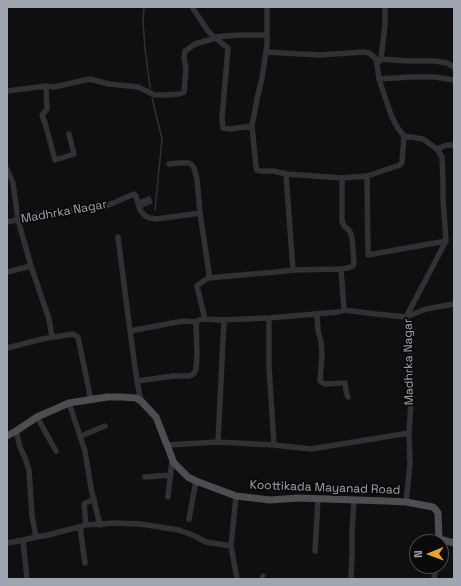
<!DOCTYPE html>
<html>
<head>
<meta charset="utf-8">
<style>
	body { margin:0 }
	#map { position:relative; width:461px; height:586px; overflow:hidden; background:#0f0f10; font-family:"Space Grotesk",sans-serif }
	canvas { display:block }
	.frame { position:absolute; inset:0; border:8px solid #a0a6b1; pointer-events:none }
	.north { position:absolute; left:409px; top:534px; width:40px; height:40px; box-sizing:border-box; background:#0a0a0b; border:1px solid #46484d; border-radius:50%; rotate:269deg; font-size:11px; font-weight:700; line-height:16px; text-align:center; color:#a0a6b1 }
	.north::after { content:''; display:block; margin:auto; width:14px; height:18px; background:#eda12b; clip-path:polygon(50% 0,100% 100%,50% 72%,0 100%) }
</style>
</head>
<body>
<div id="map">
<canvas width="461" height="586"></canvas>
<div class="frame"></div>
<div class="north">N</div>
</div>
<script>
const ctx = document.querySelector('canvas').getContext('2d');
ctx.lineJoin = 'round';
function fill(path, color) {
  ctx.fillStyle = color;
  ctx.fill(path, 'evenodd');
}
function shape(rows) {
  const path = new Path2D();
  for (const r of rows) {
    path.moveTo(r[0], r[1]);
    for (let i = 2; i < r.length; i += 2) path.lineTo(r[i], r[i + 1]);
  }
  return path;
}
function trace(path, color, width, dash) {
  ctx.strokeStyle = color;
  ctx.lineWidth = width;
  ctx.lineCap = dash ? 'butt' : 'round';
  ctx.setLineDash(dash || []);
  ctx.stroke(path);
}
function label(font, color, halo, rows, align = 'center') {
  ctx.font = font + ' "Space Grotesk",sans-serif';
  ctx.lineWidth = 4;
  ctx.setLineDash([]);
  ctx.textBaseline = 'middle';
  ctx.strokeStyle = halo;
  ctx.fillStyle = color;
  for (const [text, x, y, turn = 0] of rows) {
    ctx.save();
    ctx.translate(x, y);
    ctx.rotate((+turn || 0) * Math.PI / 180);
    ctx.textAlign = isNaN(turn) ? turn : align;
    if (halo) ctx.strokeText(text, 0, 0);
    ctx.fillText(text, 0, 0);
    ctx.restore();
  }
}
fill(shape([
	[150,196,153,203,142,208,139,200]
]), '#293238');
trace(shape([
	[144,7,143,22,145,48,150,88],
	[152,98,162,139,155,210]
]), '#293238', 1.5);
trace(shape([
	[192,7,208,31,214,37,228,48,222,118,223,128,230,129,252,126],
	[267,7,267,45,262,78,257,99,252,126,256,167,257,170,260,171,274,171,286,174,342,178,367,176,400,165,402,162,404,136],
	[385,7,385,25,381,59,377,64,379,79,391,115,397,127,404,136,423,139,437,149,442,157,443,180,443,199,446,241,406,317,410,346,412,383,409,433,410,464,406,502],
	[214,37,239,35,267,35],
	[266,52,319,55,364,52,369,53,374,57,376,59,377,64],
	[381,59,408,61,435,61,447,63,454,67],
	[379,79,410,77,434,77,454,80],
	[46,86,47,109,42,115,45,123,55,160,74,154,69,134],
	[7,91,46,86,54,87,90,79,109,84,138,87,155,95,166,95,179,94,184,92,186,68,184,58,185,51,195,44,216,38],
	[437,149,447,145,454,145],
	[169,164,179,163,189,163,192,165,194,168,197,179,200,213,209,273,208,278,202,282,197,286,205,319],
	[7,169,13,183,18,220,31,266,49,319,52,337],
	[286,174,293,270],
	[367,176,368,255,446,241],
	[7,222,45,213,104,207,134,194,136,196,140,210,145,216,150,218,157,219,200,213],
	[118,237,130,331,137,381,141,401],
	[341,269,344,310],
	[7,272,31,266],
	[208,278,276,272,293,270,342,269,348,268,353,266,354,263,352,237,349,230,344,226,342,221,342,178],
	[317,314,318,331,321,341,322,355,320,381,323,383,325,384,345,383,346,391,348,397],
	[269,318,269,367,274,445],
	[130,331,135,330,183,321,196,322],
	[7,348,42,339,73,334,78,337,91,400],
	[137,381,174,376,189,376,192,375,195,372,196,369,197,355,196,322,199,320,205,319,219,320,269,318,338,312,344,310,376,314,406,317,426,309,454,304],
	[69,403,85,451,91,488,100,525],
	[37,417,56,451],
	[16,431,20,447,25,458,29,470,32,516,36,537],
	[81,436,105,426],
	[218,442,224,320],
	[167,445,218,442,274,445,311,449,409,433],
	[145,477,171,475],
	[236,496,231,546,237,579],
	[168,497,172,459],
	[189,519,196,481],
	[86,525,84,504,94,499],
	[80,527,85,563],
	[23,540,27,579],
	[7,543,23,540,36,537,48,535,86,525,115,523,140,524,179,530,195,536,206,542,231,546],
	[315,551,318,499],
	[262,579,263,576],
	[351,579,352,553,352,532,354,500],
	[434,579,436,566]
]), '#303135', 5.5);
trace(shape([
	[7,436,16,431,37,417,69,403,107,397,122,397,136,398,141,401,156,417,174,463,188,477,196,481,236,496,270,500,298,498,386,501,406,502,433,507,436,510,438,513,439,539,454,543]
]), '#4c4e54', 7);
label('12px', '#a0a6b1', '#0a0a0b', [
	["Madhrka Nagar",64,212,-10],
	["Madhrka Nagar",409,362,-91],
	["Koottikada Mayanad Road",325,488,2]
]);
</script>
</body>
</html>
